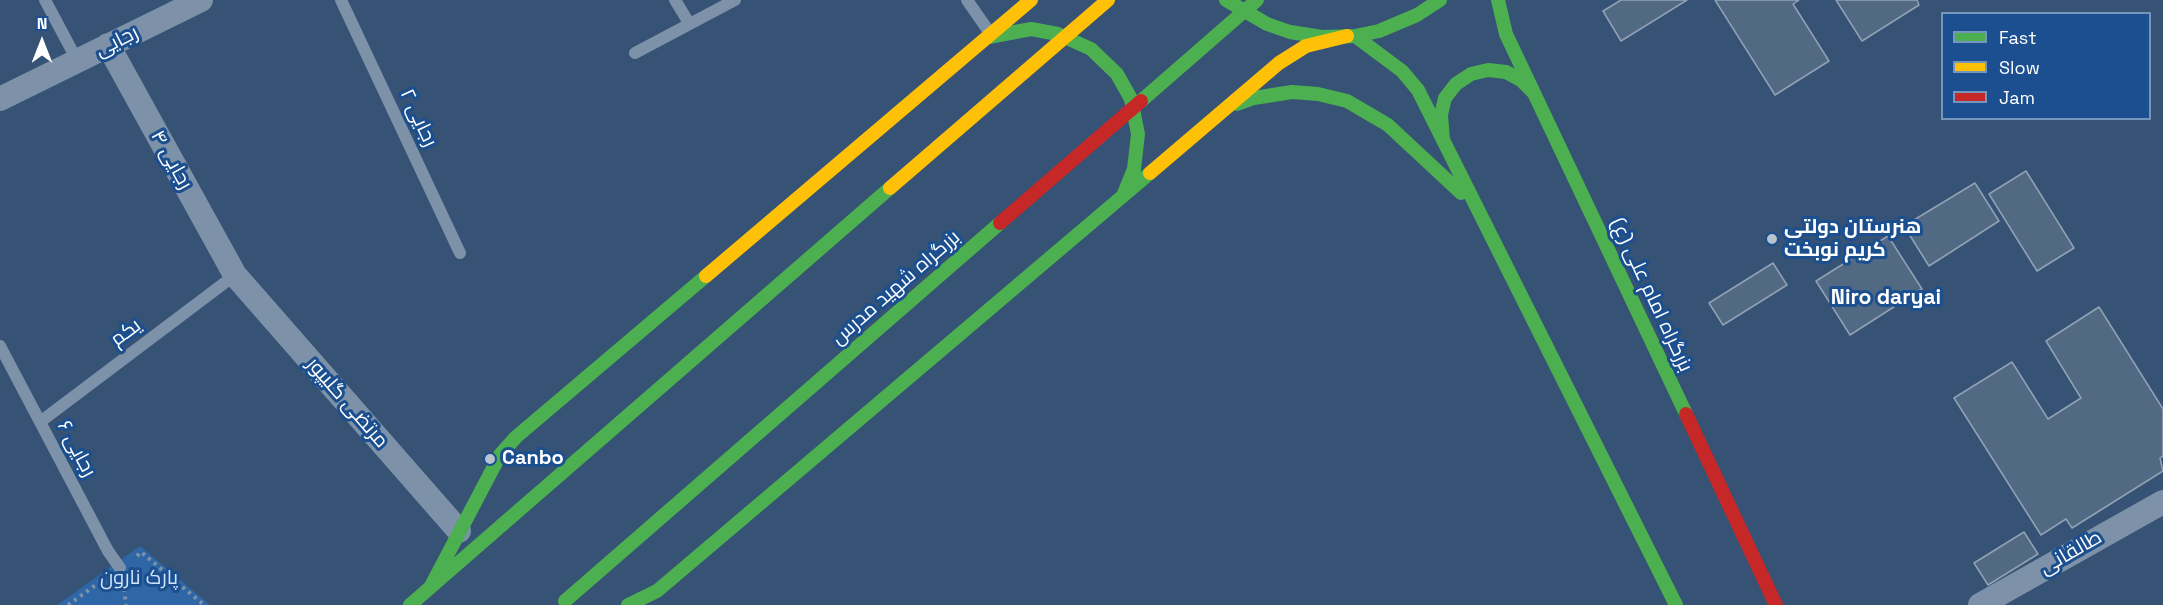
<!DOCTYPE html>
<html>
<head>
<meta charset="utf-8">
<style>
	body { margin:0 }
	#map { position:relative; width:2163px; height:605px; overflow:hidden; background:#365274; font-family:"Space Grotesk",sans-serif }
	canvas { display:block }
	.legend { position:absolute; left:1941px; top:12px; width:210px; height:108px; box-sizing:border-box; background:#1b4f8f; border:2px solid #7695bc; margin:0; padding:8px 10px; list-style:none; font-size:18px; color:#fff }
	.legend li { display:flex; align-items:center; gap:12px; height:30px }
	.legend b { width:30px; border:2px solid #7695bc }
	.north { position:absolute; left:12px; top:12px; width:60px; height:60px; -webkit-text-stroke:4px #1b4f8f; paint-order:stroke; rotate:0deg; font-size:16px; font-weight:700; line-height:24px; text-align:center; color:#fff }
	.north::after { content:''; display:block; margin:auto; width:21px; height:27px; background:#fff; clip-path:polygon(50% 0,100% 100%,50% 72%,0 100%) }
</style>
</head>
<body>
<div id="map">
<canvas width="2163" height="605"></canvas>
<ul class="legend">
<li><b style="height:8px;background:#4caf50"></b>Fast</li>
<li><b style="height:8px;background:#ffc107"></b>Slow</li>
<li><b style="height:8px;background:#c62828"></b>Jam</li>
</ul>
<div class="north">N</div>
</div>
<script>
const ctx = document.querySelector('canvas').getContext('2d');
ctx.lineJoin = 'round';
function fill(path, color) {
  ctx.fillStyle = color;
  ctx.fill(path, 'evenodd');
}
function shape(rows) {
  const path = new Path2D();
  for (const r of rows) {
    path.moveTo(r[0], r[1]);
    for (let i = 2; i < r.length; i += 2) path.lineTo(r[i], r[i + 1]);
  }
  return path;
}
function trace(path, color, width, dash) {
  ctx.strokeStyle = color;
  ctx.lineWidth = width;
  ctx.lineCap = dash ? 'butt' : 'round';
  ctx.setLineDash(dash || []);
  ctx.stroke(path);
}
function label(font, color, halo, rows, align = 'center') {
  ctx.font = font + ' "Space Grotesk",Cairo,sans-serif';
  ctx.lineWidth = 6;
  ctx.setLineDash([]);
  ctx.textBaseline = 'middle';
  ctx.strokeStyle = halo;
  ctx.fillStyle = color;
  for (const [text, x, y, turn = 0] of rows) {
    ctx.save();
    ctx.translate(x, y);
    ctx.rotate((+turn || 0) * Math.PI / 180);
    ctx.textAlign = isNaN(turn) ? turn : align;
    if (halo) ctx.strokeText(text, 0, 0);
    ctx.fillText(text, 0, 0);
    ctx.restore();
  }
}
fill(shape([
	[140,546,210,605,57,605]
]), '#2f66a5');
const building = shape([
	[1621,0,1687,0,1621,41,1603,11,1621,0],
	[1715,0,1799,0,1793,4,1829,61,1775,95,1715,0],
	[1836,0,1917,0,1919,5,1862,41,1836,0],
	[2026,171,2074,248,2037,271,1989,194,2026,171],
	[1975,183,1999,221,1929,266,1904,226,1975,183],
	[1888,236,1922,289,1850,335,1816,281,1888,236],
	[1773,263,1787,285,1723,325,1709,303,1773,263],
	[2099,307,2163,409,2163,456,2160,458,2163,471,2072,528,2066,519,2041,535,1954,398,2012,362,2048,419,2081,398,2046,341,2099,307],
	[2024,532,2038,554,1988,585,1974,563,2024,532]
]);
fill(building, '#526984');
trace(building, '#92a2b6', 1.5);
trace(shape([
	[137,556,141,552,204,605],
	[124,589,126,605],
	[68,605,104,579]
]), '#7d92a8', 4, [3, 4.5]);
trace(shape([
	[45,0,78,62],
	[341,0,460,253],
	[675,0,689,23],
	[967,0,990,33],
	[635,53,735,0],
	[0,346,108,551,120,568],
	[40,422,235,275]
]), '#7d92a8', 12);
trace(shape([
	[108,45,235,275,459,531],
	[0,99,201,0],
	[1980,605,2163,502]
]), '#7d92a8', 24);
trace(shape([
	[1226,0,1267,24,1290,32,1322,37,1355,36,1379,31,1417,15,1440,0],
	[1498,0,1506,34,1686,414],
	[1355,36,1402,71,1418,90,1676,605],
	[989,37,1031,29,1058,34,1091,49,1117,74,1131,99,1138,134,1134,169,1123,196],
	[1237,104,1254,98,1292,92,1318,94,1347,101,1388,125,1461,193],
	[1443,139,1441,115,1445,98,1456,84,1471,74,1488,70,1506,72,1521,80,1534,93],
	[430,588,500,455,516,437,706,276],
	[410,605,502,525],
	[628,605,657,591,1150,173]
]), '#4caf50', 14);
trace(shape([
	[1150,173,1279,63,1306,46,1347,36],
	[706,276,1031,0]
]), '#ffc107', 14);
trace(shape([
	[1686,414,1776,605]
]), '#c62828', 14);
trace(shape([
	[1141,101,1257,0],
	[502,525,890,188],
	[565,601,1000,223]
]), '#4caf50', 14);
trace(shape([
	[890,188,1108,0]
]), '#ffc107', 14);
trace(shape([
	[1000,223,1141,101]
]), '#c62828', 14);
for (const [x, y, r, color] of [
	[1772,239,6,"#b9c2ce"],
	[490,459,6,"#b9c2ce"]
]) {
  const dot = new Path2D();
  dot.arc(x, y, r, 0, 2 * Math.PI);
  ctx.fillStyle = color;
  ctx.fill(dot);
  trace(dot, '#1b4f8f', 2);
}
label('20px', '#fff', '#1b4f8f', [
	["رجایی",117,42,-27],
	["رجایی ۲",418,118,65],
	["رجایی ۴",171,160,61],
	["بزرگراه شهید مدرس",896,288,-41],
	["بزرگراه امام علی (ع)",1651,295,65],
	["یکم",126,333,-37],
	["مرتضی گلیپور",347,403,49],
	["رجایی ۶",76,449,62],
	["طالقانی",2071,553,-30]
]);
label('bold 20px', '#fff', '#1b4f8f', [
	["هنرستان دولتی",1784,228],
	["کریم نوبخت",1784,251],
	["Canbo",502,459]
], 'left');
label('20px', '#cfe3fa', '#1b4f8f', [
	["پارک نارون",139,579]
]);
label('bold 21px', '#fff', '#1b4f8f', [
	["Niro daryai",1886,298]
]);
</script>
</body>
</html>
